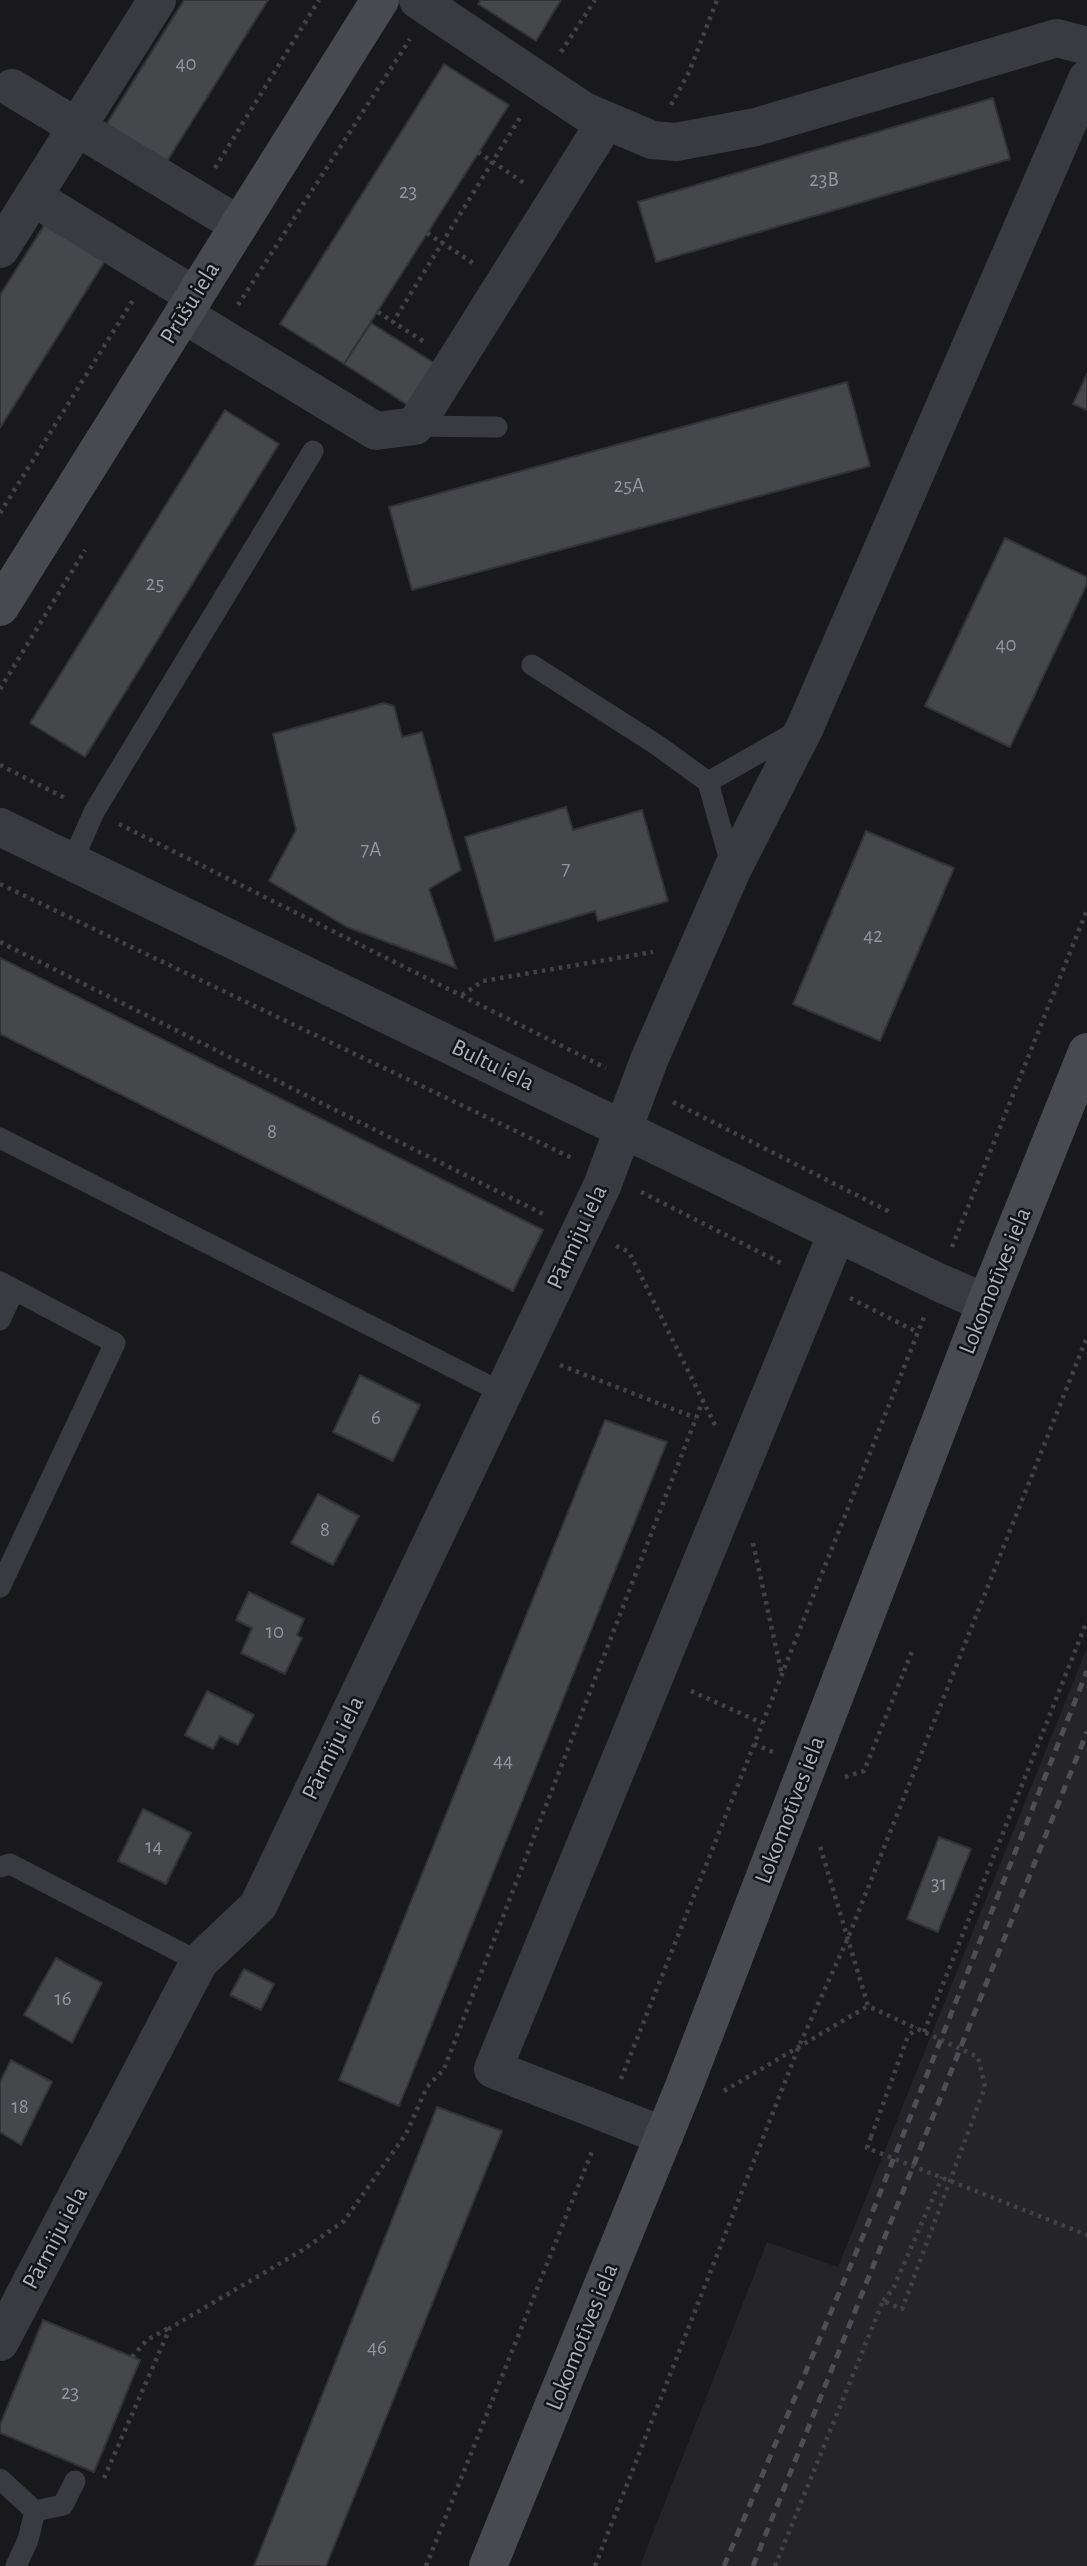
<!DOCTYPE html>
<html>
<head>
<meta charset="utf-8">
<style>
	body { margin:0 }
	canvas { display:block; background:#19191b }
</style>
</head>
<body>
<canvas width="1087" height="2566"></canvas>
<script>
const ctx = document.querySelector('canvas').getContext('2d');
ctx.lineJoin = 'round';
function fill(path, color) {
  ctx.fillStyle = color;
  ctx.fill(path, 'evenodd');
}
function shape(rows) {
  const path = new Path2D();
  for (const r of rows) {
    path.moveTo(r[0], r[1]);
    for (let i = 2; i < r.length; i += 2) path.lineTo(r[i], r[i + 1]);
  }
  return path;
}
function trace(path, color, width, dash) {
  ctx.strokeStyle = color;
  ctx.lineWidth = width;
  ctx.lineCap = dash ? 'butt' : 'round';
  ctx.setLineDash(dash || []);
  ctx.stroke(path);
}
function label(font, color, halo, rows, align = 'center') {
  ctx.font = font + ' "Alegreya Sans",sans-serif';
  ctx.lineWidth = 5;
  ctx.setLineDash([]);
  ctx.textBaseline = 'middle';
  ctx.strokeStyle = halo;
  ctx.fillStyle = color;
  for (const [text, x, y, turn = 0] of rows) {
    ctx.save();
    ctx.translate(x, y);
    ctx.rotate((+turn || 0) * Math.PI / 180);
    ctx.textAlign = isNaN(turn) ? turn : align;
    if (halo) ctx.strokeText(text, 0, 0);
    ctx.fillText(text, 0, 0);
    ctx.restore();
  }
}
fill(shape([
	[1087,1648,1087,2566,640,2566,767,2242,838,2267]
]), '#252528');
const building = shape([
	[184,0,268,0,164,166,104,128,184,0],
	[481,0,561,0,536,41,478,4,481,0],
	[444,64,509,105,344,364,280,324,444,64],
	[993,98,1010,159,656,262,638,202,993,98],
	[45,224,105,261,0,428,0,295,45,224],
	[371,323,439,366,412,408,344,364,371,323],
	[1087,374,1087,410,1073,404,1087,374],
	[847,382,870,466,412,590,389,507,847,382],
	[225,410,279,444,85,757,30,723,225,410],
	[1005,538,1087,577,1087,584,1010,747,925,706,1005,538],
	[384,703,394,706,402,737,422,732,461,870,429,889,456,968,347,927,269,881,296,830,273,734,384,703],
	[566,807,573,830,642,810,668,901,598,921,595,911,495,941,465,837,566,807],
	[866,831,954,868,880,1041,793,1004,866,831],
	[0,958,543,1230,513,1291,0,1034,0,958],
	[360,1375,420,1405,393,1461,333,1432,360,1375],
	[605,1420,667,1442,399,2106,339,2080,605,1420],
	[318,1494,359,1516,333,1565,291,1543,318,1494],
	[249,1592,304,1619,297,1635,302,1638,285,1674,241,1653,252,1628,236,1620,249,1592],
	[207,1691,254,1715,238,1745,220,1736,213,1749,185,1735,207,1691],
	[143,1809,191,1833,166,1884,118,1861,143,1809],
	[939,1837,971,1849,938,1932,907,1919,939,1837],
	[56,1958,102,1983,72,2043,24,2015,56,1958],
	[244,1969,274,1984,261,2010,230,1995,244,1969],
	[11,2060,52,2082,21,2145,0,2132,0,2082,11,2060],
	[437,2107,502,2131,326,2566,254,2566,437,2107],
	[43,2320,140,2360,94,2472,0,2433,0,2425,43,2320]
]);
fill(building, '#45474b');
trace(building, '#333337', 2);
trace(shape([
	[561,52,595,0],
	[671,105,689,72,717,0],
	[478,152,524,183],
	[215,168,319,0],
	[427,233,473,263],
	[238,305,410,39],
	[378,312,393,322],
	[423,341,393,322,521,116],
	[0,513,133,300],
	[0,689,85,550],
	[0,765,67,799],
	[119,824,606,1068],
	[0,884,574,1159],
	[0,942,547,1216],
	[462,995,483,981,653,952],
	[673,1102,890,1212],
	[641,1192,783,1264],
	[616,1246,629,1252,715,1425],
	[952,1247,1087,910],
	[850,1298,917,1332],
	[560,1365,696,1418],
	[753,1543,782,1675],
	[691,1691,762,1723],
	[754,1744,773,1752],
	[845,1777,864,1771,913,1649],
	[924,2032,1087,1621],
	[621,2079,924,1317],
	[724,2091,868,2006],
	[871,2137,908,2036,917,2028],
	[883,2301,893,2289,942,2177],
	[132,2357,147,2340,169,2328],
	[104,2478,170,2328,301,2251,344,2221,406,2134,427,2087,444,2069,703,1400],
	[426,2566,593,2149],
	[595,2566,799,2046,848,1938,1087,1337],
	[775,2566,883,2301,902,2309,985,2087,978,2057,868,2006,820,1846]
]), '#404247', 4.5, [3.5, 5]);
trace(shape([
	[415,426,497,427],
	[532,665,657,745,708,782,799,730],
	[708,782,732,868],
	[72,862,94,812,313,451],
	[0,1138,503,1393],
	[0,1282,115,1343,0,1587],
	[0,1320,14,1290],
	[0,1867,10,1864,199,1962],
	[0,2479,35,2511,28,2540,16,2566],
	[35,2511,63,2505,75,2481]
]), '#3a3b40', 21);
trace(shape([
	[418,0,584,111,652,140,676,142,756,127,1057,38,1087,46],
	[12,88,239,225],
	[33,197,195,296],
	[0,249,157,0],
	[183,314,376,431,415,426,606,121],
	[0,827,938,1282,986,1303],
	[664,2136,493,2069,837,1233],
	[0,2342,199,1962,258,1906,602,1186,649,1060,732,870,805,727,1087,79]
]), '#3a3b40', 38);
trace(shape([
	[0,607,380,0],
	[488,2566,683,2089,986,1303,1087,1052]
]), '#484a50', 38);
trace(shape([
	[724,2566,863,2236,1087,1671],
	[753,2566,1087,1732]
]), '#4d4f55', 5, [9, 7]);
trace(shape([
	[871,2137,867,2148,1087,2235]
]), '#404247', 4.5, [3.5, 5]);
label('21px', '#92969f', null, [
	["40",186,64],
	["23B",824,180],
	["23",408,192],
	["25A",629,486],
	["25",155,584],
	["40",1006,645],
	["7A",371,850],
	["7",566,869],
	["42",873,936],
	["8",272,1132],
	["6",376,1418],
	["8",325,1530],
	["10",275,1632],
	["44",503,1761],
	["14",154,1847],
	["31",939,1884],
	["16",63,1999],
	["18",20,2107],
	["46",377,2348],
	["23",70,2393]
]);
label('24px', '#abb1bb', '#141416', [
	["Prūšu iela",190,303,-58],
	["Bultu iela",493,1065,26],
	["Pārmiju iela",577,1237,-65],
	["Lokomotīves iela",995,1281,-68],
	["Pārmiju iela",333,1748,-64],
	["Lokomotīves iela",790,1810,-69],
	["Pārmiju iela",55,2238,-62],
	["Lokomotīves iela",582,2337,-68]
]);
</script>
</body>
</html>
